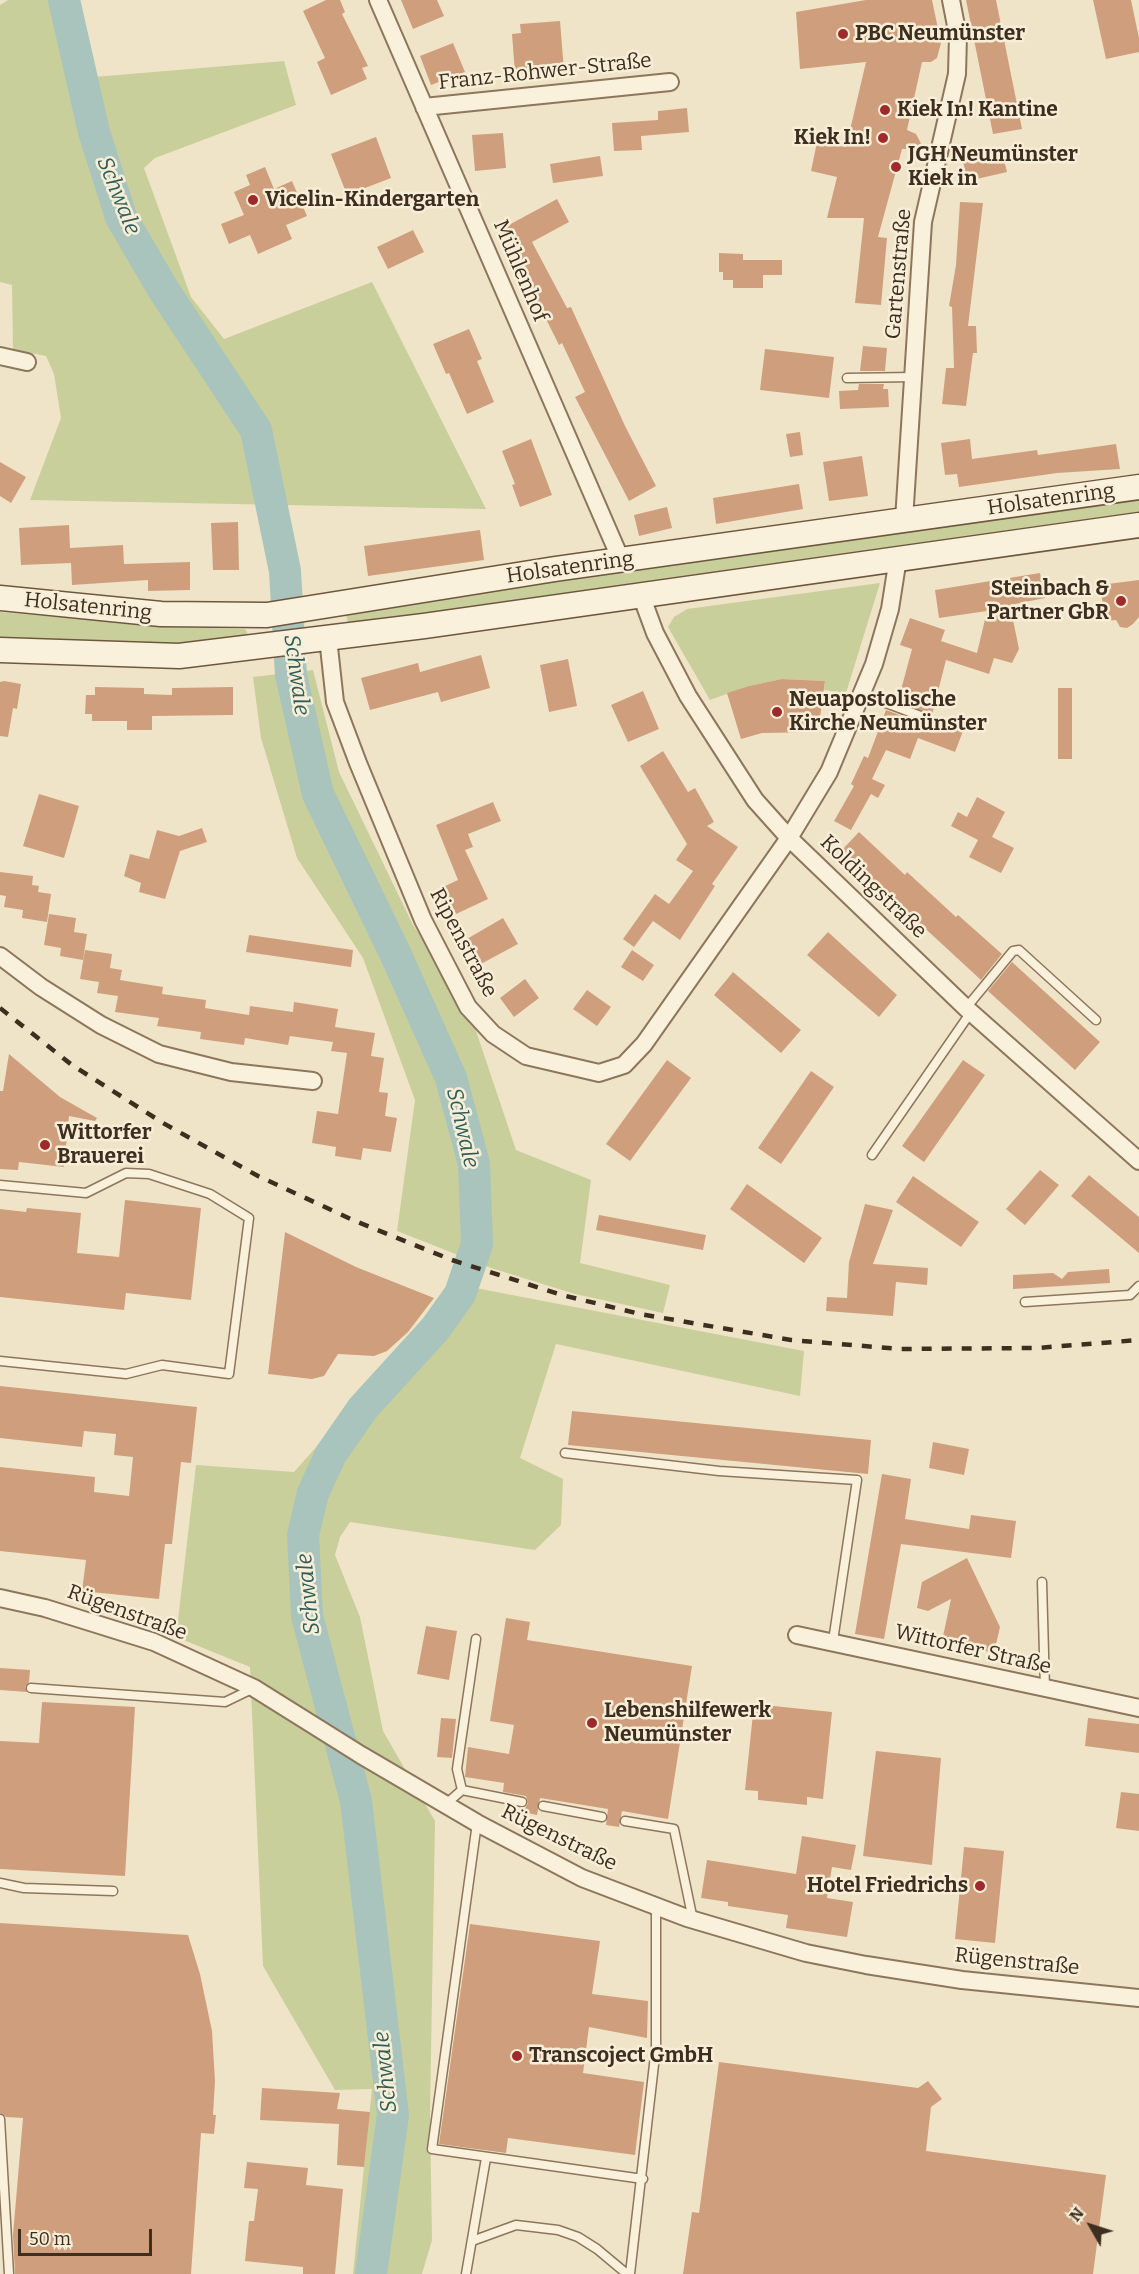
<!DOCTYPE html>
<html>
<head>
<meta charset="utf-8">
<style>
	body { margin:0 }
	#map { position:relative; width:1139px; height:2274px; overflow:hidden; background:#f0e4c8; font-family:Bitter,serif }
	canvas { display:block }
	.north { position:absolute; left:1061px; top:2196px; width:60px; height:60px; -webkit-text-stroke:4px #f7eed8; paint-order:stroke; rotate:309deg; font-size:16px; font-weight:700; line-height:24px; text-align:center; color:#3d2e20 }
	.north::after { content:''; display:block; margin:auto; width:21px; height:27px; background:#3d2e20; clip-path:polygon(50% 0,100% 100%,50% 72%,0 100%) }
	.scale { position:absolute; left:18px; top:2229px; width:134px; height:27px; box-sizing:border-box; border:3px solid #3d2e20; border-top:0; padding-left:8px; font-size:18px; line-height:21px; white-space:nowrap; color:#3d2e20; -webkit-text-stroke:4px #f7eed8; paint-order:stroke }
</style>
</head>
<body>
<div id="map">
<canvas width="1139" height="2274"></canvas>
<div class="north">N</div>
<div class="scale">50 m</div>
</div>
<script>
const ctx = document.querySelector('canvas').getContext('2d');
ctx.lineJoin = 'round';
function fill(path, color) {
  ctx.fillStyle = color;
  ctx.fill(path, 'evenodd');
}
function shape(rows) {
  const path = new Path2D();
  for (const r of rows) {
    path.moveTo(r[0], r[1]);
    for (let i = 2; i < r.length; i += 2) path.lineTo(r[i], r[i + 1]);
  }
  return path;
}
function trace(path, color, width, dash) {
  ctx.strokeStyle = color;
  ctx.lineWidth = width;
  ctx.lineCap = dash ? 'butt' : 'round';
  ctx.setLineDash(dash || []);
  ctx.stroke(path);
}
function label(font, color, halo, rows, align = 'center') {
  ctx.font = font + ' Bitter,serif';
  ctx.lineWidth = 5;
  ctx.setLineDash([]);
  ctx.textBaseline = 'middle';
  ctx.strokeStyle = halo;
  ctx.fillStyle = color;
  for (const [text, x, y, turn = 0] of rows) {
    ctx.save();
    ctx.translate(x, y);
    ctx.rotate((+turn || 0) * Math.PI / 180);
    ctx.textAlign = isNaN(turn) ? turn : align;
    if (halo) ctx.strokeText(text, 0, 0);
    ctx.fillText(text, 0, 0);
    ctx.restore();
  }
}
fill(shape([
	[8,0,64,0,82,78,284,61,296,105,155,158,144,168,191,297,224,339,372,282,486,509,30,500,61,418,54,374,46,356,13,350,12,285,0,282,0,5],
	[1139,496,1139,514,355,626,348,622,346,616,350,609],
	[880,583,846,693,824,690,825,681,782,679,749,686,710,700,668,627,674,617,687,609],
	[0,612,173,627,245,629,249,636,203,645,0,642],
	[313,670,339,772,413,925,468,1007,516,1150,591,1180,580,1263,670,1285,663,1313,575,1294,491,1268,397,1231,415,1100,363,958,297,858,261,738,253,677],
	[460,1285,804,1351,800,1396,556,1344,520,1458,563,1479,561,1525,535,1550,350,1522,340,1537,335,1555,360,1617,383,1731,435,1821,430,2114,432,2240,422,2274,353,2274,372,2089,335,2090,263,1966,250,1667,176,1637,196,1465,294,1472]
]), '#c9cf9b');
trace(shape([
	[64,0,94,132,121,217,163,289,256,430,285,571,291,675,318,794,395,953,451,1078,474,1164,477,1244,460,1294,435,1329,363,1408,331,1454,313,1493,303,1535,307,1616,356,1801,393,2115,371,2274]
]), '#a9c4bc', 32);
fill(shape([
	[326,0,340,0,345,12,342,14,368,66,362,68,367,79,331,95,317,62,325,58,303,11],
	[401,0,437,0,444,16,413,29],
	[866,0,932,0,941,43,937,58,931,62,922,62,907,130,916,134,924,149,902,149,878,237,887,238,881,305,855,303,864,218,827,218,837,177,811,171,817,142,846,147,866,62,800,69,796,12],
	[966,0,996,0,1022,129,993,134],
	[1093,0,1131,0,1139,38,1139,52,1106,59],
	[560,21,564,70,515,73,512,34,521,33,520,24],
	[453,43,465,72,431,85,420,56],
	[687,108,689,132,641,136,642,150,614,151,612,123,658,120,658,111],
	[503,133,506,168,475,171,472,135],
	[376,137,391,178,347,195,331,154],
	[1001,148,1007,172,968,181,962,158],
	[600,156,603,176,553,183,550,164],
	[265,167,274,189,292,181,307,216,286,225,292,239,258,254,250,235,229,244,221,224,244,215,234,192,250,185,246,175],
	[557,199,569,222,532,242,567,308,571,307,625,426,656,486,629,501,575,397,585,392,562,343,559,345,523,273,528,271,505,227],
	[960,202,983,203,968,326,976,326,977,353,973,353,966,406,942,404,946,368,954,368,952,307,949,306,956,265],
	[413,230,424,252,388,269,377,247],
	[719,253,743,254,743,260,782,260,782,275,763,275,763,288,733,288,733,280,723,280,723,272,719,272],
	[469,329,482,359,477,361,494,402,467,414,449,373,446,374,433,344],
	[863,346,887,348,885,371,860,371],
	[765,349,834,357,829,398,760,390],
	[859,384,884,384,883,389,888,389,889,407,840,409,839,391,858,390],
	[800,432,803,455,790,457,786,434],
	[531,439,552,495,520,507,512,485,515,484,502,451],
	[970,439,972,459,1037,450,1038,455,1116,444,1120,469,1057,473,959,487,957,474,945,475,941,443],
	[862,456,868,496,829,501,823,462],
	[0,462,26,477,11,503,0,496],
	[799,484,803,509,716,524,713,498],
	[667,507,672,528,639,536,634,515],
	[238,522,239,570,213,570,211,523],
	[69,525,70,548,123,545,124,564,190,562,190,590,148,591,148,580,72,585,71,563,21,565,19,528],
	[480,530,484,560,368,576,364,546],
	[1040,573,1045,598,1010,605,1019,649,1012,663,994,658,989,674,946,660,932,715,898,701,912,649,900,645,910,618,945,630,941,641,977,653,987,611,939,618,935,590],
	[1139,580,1139,617,1133,624,1127,628,1120,627,1116,620,1105,621,1100,585],
	[481,655,490,688,441,702,438,692,370,710,361,678,418,663,420,672],
	[568,659,577,706,549,712,540,665],
	[782,679,825,681,818,732,762,733,741,739,727,693,749,686],
	[4,681,21,684,17,709,13,708,8,737,0,736,0,682],
	[95,687,144,688,144,694,172,695,172,688,233,687,233,715,152,716,152,730,127,730,127,721,92,721,92,714,85,714,86,695,95,695],
	[1058,688,1072,688,1072,759,1058,759],
	[643,691,659,729,628,742,611,705],
	[886,710,924,724,930,723,932,719,963,731,955,752,918,738,910,759,886,750,872,779,885,785,878,798,871,794,851,830,834,821,854,786,851,784,864,756,868,758],
	[663,751,688,792,695,788,714,822,707,826,738,847,712,884,715,886,680,940,653,921,634,947,623,939,655,894,669,904,693,871,676,860,687,844,640,766],
	[39,794,79,806,64,858,23,846],
	[977,797,1005,812,992,837,1014,848,1001,873,969,857,978,840,951,826,958,812,967,817],
	[493,802,501,821,468,834,473,847,465,850,488,899,456,914,443,887,458,880,436,825],
	[202,828,207,842,180,851,165,899,139,892,141,883,124,876,130,854,149,859,157,830,179,836],
	[859,832,905,875,907,872,956,917,958,915,1002,954,981,980,841,851],
	[0,872,33,876,32,885,39,886,38,892,51,894,47,922,22,918,23,910,4,907,6,896,0,895],
	[49,914,76,918,74,932,87,934,83,960,60,956,61,948,44,945],
	[503,918,518,944,479,965,465,940],
	[828,932,897,995,879,1017,807,955],
	[249,935,353,950,351,967,246,952],
	[85,950,112,954,110,968,122,970,120,980,163,987,162,994,206,1000,205,1008,249,1015,250,1006,293,1012,294,1002,338,1009,335,1027,375,1033,371,1056,384,1058,379,1092,388,1093,385,1116,397,1118,391,1152,363,1148,361,1160,335,1156,336,1147,312,1143,317,1111,338,1114,347,1053,331,1051,333,1042,290,1036,288,1045,245,1038,244,1045,200,1039,201,1032,157,1026,159,1018,115,1012,118,996,97,993,99,982,80,979],
	[632,950,654,965,643,981,621,967],
	[1012,962,1100,1042,1075,1070,988,991],
	[733,972,801,1030,781,1053,714,995],
	[525,979,539,998,514,1017,500,998],
	[587,990,611,1007,597,1026,573,1009],
	[9,1054,60,1097,97,1118,95,1121,69,1116,64,1167,19,1162,18,1170,0,1169,0,1091,3,1091],
	[667,1060,691,1078,630,1161,606,1144],
	[963,1060,985,1075,924,1162,902,1146],
	[811,1071,834,1087,781,1164,758,1148],
	[1040,1170,1059,1185,1025,1225,1006,1209],
	[1089,1175,1139,1217,1139,1253,1071,1196],
	[913,1176,979,1222,961,1247,896,1202],
	[747,1184,822,1238,804,1263,730,1209],
	[125,1200,201,1208,191,1300,126,1293,124,1310,0,1297,0,1209,26,1212,27,1208,81,1213,77,1253,119,1257],
	[865,1204,893,1210,873,1264,928,1268,927,1285,896,1282,893,1316,826,1311,827,1297,847,1298,849,1262],
	[599,1215,706,1235,703,1250,596,1230],
	[285,1232,356,1267,434,1298,408,1332,387,1351,374,1356,338,1354,324,1376,312,1379,268,1374],
	[1109,1269,1110,1283,1013,1289,1013,1275,1053,1273,1062,1279,1068,1272],
	[0,1386,197,1407,191,1463,181,1462,172,1544,165,1544,159,1599,82,1591,86,1560,0,1551,0,1467,95,1477,94,1492,129,1496,133,1457,114,1455,116,1434,84,1431,82,1447,0,1438],
	[572,1411,871,1440,868,1474,568,1445],
	[933,1442,969,1449,964,1475,929,1468],
	[882,1474,911,1479,905,1519,969,1529,971,1515,1016,1521,1011,1558,901,1544,884,1639,855,1634],
	[967,1558,1000,1627,994,1653,942,1641,951,1599,928,1611,917,1608,922,1582],
	[506,1618,530,1622,527,1640,692,1666,668,1819,622,1811,619,1827,606,1825,608,1809,540,1798,537,1815,523,1812,528,1803,526,1796,503,1792,504,1783,465,1777,468,1747,509,1754,514,1725,490,1721],
	[426,1626,457,1631,449,1680,417,1674],
	[0,1668,30,1670,29,1682,25,1687,27,1692,0,1690],
	[42,1702,135,1707,125,1876,0,1869,0,1741,39,1743],
	[754,1704,832,1712,823,1799,807,1797,807,1805,758,1800,758,1791,745,1790],
	[441,1718,456,1719,452,1758,437,1757],
	[1088,1718,1139,1724,1139,1753,1085,1746],
	[876,1751,941,1758,932,1865,863,1856],
	[1121,1792,1139,1794,1139,1831,1116,1828],
	[802,1836,856,1845,851,1870,832,1867,827,1898,853,1902,847,1937,786,1928,788,1915,728,1906,728,1902,701,1898,707,1860,796,1874],
	[964,1847,1004,1851,995,1943,955,1939],
	[0,1923,188,1935,200,1974,212,2031,215,2081,213,2115,216,2115,214,2134,201,2133,191,2274,15,2274,13,2235,23,2118,6,2117,0,2113],
	[470,1924,600,1941,592,1994,648,2001,647,2038,589,2027,583,2073,644,2082,635,2155,508,2138,506,2153,439,2144],
	[719,2062,918,2088,928,2081,942,2099,931,2107,926,2151,1106,2175,1093,2274,683,2274,692,2212,699,2213],
	[262,2088,340,2093,337,2109,370,2112,364,2167,337,2165,339,2124,260,2120],
	[247,2162,308,2168,306,2185,343,2189,335,2274,303,2274,303,2267,245,2261,249,2221,254,2221,258,2189,244,2188]
]), '#cf9f7d');
const lane = shape([
	[847,378,913,377],
	[862,694,926,718],
	[966,1008,1013,951,1019,950,1096,1020],
	[872,1155,971,1012],
	[0,1185,86,1193,126,1173,149,1174,210,1194,249,1218,229,1374,162,1365,126,1374,0,1361],
	[1025,1302,1130,1295,1139,1286],
	[565,1453,719,1471,857,1480,833,1641],
	[1042,1582,1045,1689],
	[31,1688,225,1702,254,1688],
	[462,1790,457,1769,476,1639],
	[462,1790,522,1802],
	[446,1804,462,1790],
	[543,1806,602,1817],
	[625,1821,674,1829,693,1920],
	[477,1823,432,2149,643,2179],
	[0,1883,24,1888,113,1891],
	[0,2119,9,2274],
	[472,2241,516,2225,558,2230,578,2237,597,2249,627,2274],
	[466,2274,486,2158],
	[630,2274,656,2047,656,1907]
]);
const street = shape([
	[378,0,621,560],
	[424,107,670,82],
	[0,356,27,362],
	[904,520,923,222,957,74,958,36,951,0],
	[641,595,655,633,688,696,755,800,789,838,966,1008,1139,1161],
	[328,638,335,702,358,763,423,920,468,1007,493,1034,526,1056,599,1073,624,1065,644,1044,789,838,829,772,874,664,890,609,898,558],
	[0,956,41,987,101,1025,159,1054,231,1072,313,1081],
	[0,1598,45,1608,154,1642,254,1688,361,1755,477,1823,582,1878,687,1918,806,1953,866,1965,962,1980,1139,1998],
	[797,1635,1139,1708]
]);
const secondary = shape([
	[0,598,161,614,267,615,555,569,1139,487],
	[0,650,179,656,424,626,1139,525]
]);
trace(lane, '#8d765c', 11);
trace(street, '#8d765c', 20);
trace(secondary, '#6f573f', 27);
trace(lane, '#faf1dc', 8);
trace(street, '#faf1dc', 16);
trace(secondary, '#faf1dc', 24);
trace(shape([
	[0,1008,72,1065,163,1123,258,1176,355,1221,452,1260,562,1295,640,1314,791,1340,900,1349,1037,1348,1139,1340]
]), '#3d2e20', 4.5, [10, 10]);
for (const [x, y, r, color] of [
	[843,34,6,"#9e2a2b"],
	[885,110,6,"#9e2a2b"],
	[883,138,6,"#9e2a2b"],
	[896,167,6,"#9e2a2b"],
	[253,200,6,"#9e2a2b"],
	[1121,601,6,"#9e2a2b"],
	[777,712,6,"#9e2a2b"],
	[45,1145,6,"#9e2a2b"],
	[592,1723,6,"#9e2a2b"],
	[980,1886,6,"#9e2a2b"],
	[517,2056,6,"#9e2a2b"]
]) {
  const dot = new Path2D();
  dot.arc(x, y, r, 0, 2 * Math.PI);
  ctx.fillStyle = color;
  ctx.fill(dot);
  trace(dot, '#f7eed8', 2);
}
label('bold 21px', '#3d2e20', '#f7eed8', [
	["PBC Neumünster",855,34],
	["Kiek In! Kantine",897,110],
	["Kiek In!",871,138,"right"],
	["JGH Neumünster",908,155],
	["Kiek in",908,179],
	["Vicelin-Kindergarten",265,200],
	["Steinbach &",1109,589,"right"],
	["Partner GbR",1109,613,"right"],
	["Neuapostolische",789,700],
	["Kirche Neumünster",789,724],
	["Wittorfer",57,1133],
	["Brauerei",57,1157],
	["Lebenshilfewerk",604,1711],
	["Neumünster",604,1735],
	["Hotel Friedrichs",968,1886,"right"],
	["Transcoject GmbH",529,2056]
], 'left');
label('21px', '#3d2e20', '#f7eed8', [
	["Franz-Rohwer-Straße",545,72,-6],
	["Mühlenhof",520,271,67],
	["Gartenstraße",899,274,-85],
	["Holsatenring",1051,500,-8],
	["Holsatenring",570,568,-8],
	["Holsatenring",88,607,6],
	["Koldingstraße",873,887,44],
	["Ripenstraße",463,943,62],
	["Rügenstraße",127,1613,20],
	["Wittorfer Straße",973,1650,13],
	["Rügenstraße",559,1838,26],
	["Rügenstraße",1017,1962,6]
]);
label('italic 22px', '#2f5d5a', '#f7eed8', [
	["Schwale",118,196,68],
	["Schwale",296,675,82],
	["Schwale",462,1128,77],
	["Schwale",309,1594,-96],
	["Schwale",386,2072,-96]
]);
</script>
</body>
</html>
